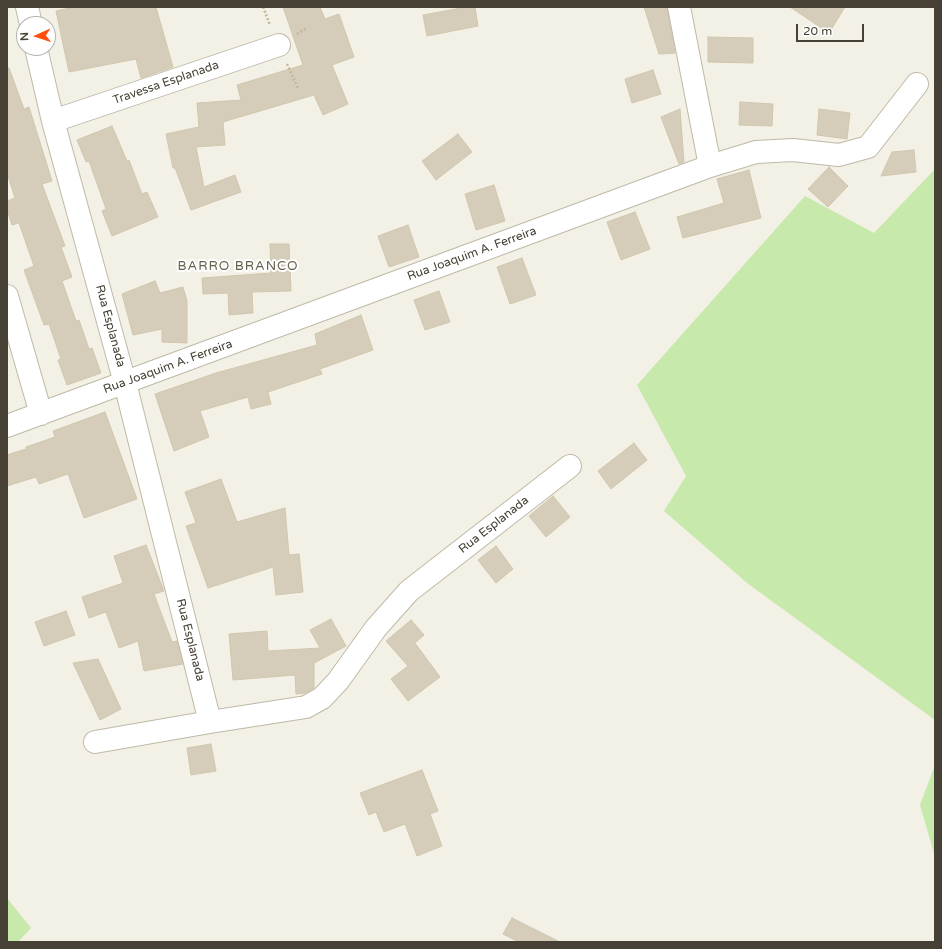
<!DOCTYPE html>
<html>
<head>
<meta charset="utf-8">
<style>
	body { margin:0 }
	#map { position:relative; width:942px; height:949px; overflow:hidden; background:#f3f0e5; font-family:"Varela Round",sans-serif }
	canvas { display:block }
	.frame { position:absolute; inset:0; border:8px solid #464134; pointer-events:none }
	.north { position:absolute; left:16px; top:16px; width:40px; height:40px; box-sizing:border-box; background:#fff; border:1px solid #b5b3ae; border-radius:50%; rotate:267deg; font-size:11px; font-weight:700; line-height:16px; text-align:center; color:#464134 }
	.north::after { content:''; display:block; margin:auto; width:14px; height:18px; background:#ff4f10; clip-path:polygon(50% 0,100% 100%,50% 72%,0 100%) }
	.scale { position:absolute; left:796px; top:24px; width:68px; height:18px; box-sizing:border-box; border:2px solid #464134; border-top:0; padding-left:5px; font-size:12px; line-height:14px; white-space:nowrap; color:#464134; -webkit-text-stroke:3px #fff; paint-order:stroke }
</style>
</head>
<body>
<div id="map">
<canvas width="942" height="949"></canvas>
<div class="frame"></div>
<div class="north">N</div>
<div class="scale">20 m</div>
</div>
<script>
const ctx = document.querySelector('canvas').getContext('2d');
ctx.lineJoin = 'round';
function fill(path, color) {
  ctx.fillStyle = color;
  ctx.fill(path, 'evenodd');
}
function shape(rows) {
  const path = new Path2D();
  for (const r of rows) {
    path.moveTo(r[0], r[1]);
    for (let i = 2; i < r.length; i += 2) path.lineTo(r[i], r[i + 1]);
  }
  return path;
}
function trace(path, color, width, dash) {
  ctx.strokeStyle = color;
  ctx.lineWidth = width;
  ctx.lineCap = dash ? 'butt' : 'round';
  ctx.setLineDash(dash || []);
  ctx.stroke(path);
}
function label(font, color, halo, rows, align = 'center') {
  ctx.font = font + ' "Varela Round",sans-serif';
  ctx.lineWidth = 4;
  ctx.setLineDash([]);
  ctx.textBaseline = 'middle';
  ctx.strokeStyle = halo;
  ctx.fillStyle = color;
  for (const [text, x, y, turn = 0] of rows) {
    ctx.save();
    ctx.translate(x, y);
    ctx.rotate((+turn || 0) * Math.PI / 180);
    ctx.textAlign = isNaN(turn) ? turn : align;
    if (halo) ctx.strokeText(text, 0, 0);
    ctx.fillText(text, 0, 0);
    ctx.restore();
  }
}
fill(shape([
	[935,169,935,720,747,583,664,511,686,476,637,385,805,196,874,233],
	[935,765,935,857,920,805],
	[7,898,31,928,18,942,7,942]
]), '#c7e9ac');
const building = shape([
	[74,7,156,7,173,67,141,78,136,59,69,72,56,11,74,7],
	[283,7,320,7,325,19,339,14,354,57,332,65,348,104,323,115,314,95,223,122,225,145,196,147,204,187,235,175,241,192,191,210,175,168,173,168,166,134,199,127,197,103,241,100,237,85,303,65,283,7],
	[467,7,475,7,478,26,427,36,423,15,467,7],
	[644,7,667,7,675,53,659,54,644,7],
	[790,7,845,7,829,33,790,7],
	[708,37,753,38,753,63,708,62,708,37],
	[7,68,9,68,24,109,29,107,52,181,42,184,65,246,61,247,72,277,62,281,76,321,79,320,89,349,92,348,101,373,67,385,58,360,61,359,49,324,44,325,24,270,34,266,19,223,12,225,7,209,7,201,15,198,7,173,7,68],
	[653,70,661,94,632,103,625,79,653,70],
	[740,102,773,104,772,126,739,125,740,102],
	[680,109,684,162,679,164,661,117,680,109],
	[819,109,850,113,847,139,817,135,819,109],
	[112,126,127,161,129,160,142,194,147,192,158,217,112,236,102,211,106,209,89,161,86,162,77,140,112,126],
	[458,134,472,152,436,180,422,161,458,134],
	[914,150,916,172,881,176,892,152,914,150],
	[829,167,848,186,828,207,808,189,829,167],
	[749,170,761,218,683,238,677,217,724,203,717,179,749,170],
	[494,185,505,221,476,230,465,194,494,185],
	[635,212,650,249,621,260,607,222,635,212],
	[408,225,419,257,389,267,378,236,408,225],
	[270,244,289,244,291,291,252,292,253,313,229,315,228,293,203,294,202,278,271,273,270,244],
	[522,258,536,295,510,304,497,267,522,258],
	[155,281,160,293,183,287,187,301,187,343,162,342,162,329,133,335,122,294,155,281],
	[439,291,450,322,425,330,414,300,439,291],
	[361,315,373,350,320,369,322,374,268,392,271,404,251,409,248,397,200,411,209,437,174,451,155,394,216,373,317,345,315,334,361,315],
	[105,412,137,499,84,518,68,474,39,484,36,477,7,486,7,455,26,449,26,447,55,437,53,431,105,412],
	[634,443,647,460,611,489,598,471,634,443],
	[221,479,237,522,285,508,289,555,299,554,303,592,276,595,273,567,208,588,186,526,196,523,185,492,221,479],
	[553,496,570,517,546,537,529,516,553,496],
	[146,545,164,591,154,594,172,642,177,641,183,664,144,671,138,641,119,648,106,612,89,618,82,597,123,583,114,556,146,545],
	[496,546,513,569,496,583,478,560,496,546],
	[66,611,75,635,44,646,35,622,66,611],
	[331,619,346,646,314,663,314,688,305,693,296,694,295,675,233,680,229,634,267,631,268,651,320,648,310,630,331,619],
	[411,620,424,635,415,643,440,677,408,701,391,679,408,666,386,641,411,620],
	[98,659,121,709,100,720,73,663,98,659],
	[211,744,216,771,191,775,187,748,211,744],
	[422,770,438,811,430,814,442,846,417,856,405,824,384,832,376,812,369,815,360,793,422,770],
	[512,918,560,942,519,942,503,934,512,918]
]);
fill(building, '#d5cdba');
trace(building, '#d0c6ad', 1);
const minor = shape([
	[27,7,31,24],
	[679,7,710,166],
	[36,48,53,121,125,383,210,722],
	[53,121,279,45],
	[7,296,41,414],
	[7,426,710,166,756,152,793,150,839,155,868,147,917,84],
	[95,742,210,722,306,707,322,698,338,681,376,628,409,591,570,466]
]);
trace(minor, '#bfb9a7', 24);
trace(shape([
	[263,7,270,25],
	[297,34,307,28],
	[287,64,298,88]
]), '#c1b798', 2.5, [2, 2]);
trace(minor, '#fff', 22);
label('12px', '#464134', '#fff', [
	["Travessa Esplanada",166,83,-19],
	["Rua Joaquim A. Ferreira",472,254,-20],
	["Rua Esplanada",110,326,75],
	["Rua Joaquim A. Ferreira",168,367,-20],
	["Rua Esplanada",494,525,-38],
	["Rua Esplanada",190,640,76]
]);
ctx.letterSpacing = '1px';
label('13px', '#69604b', '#fff', [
	["BARRO BRANCO",238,267]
]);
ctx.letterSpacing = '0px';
</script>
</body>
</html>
